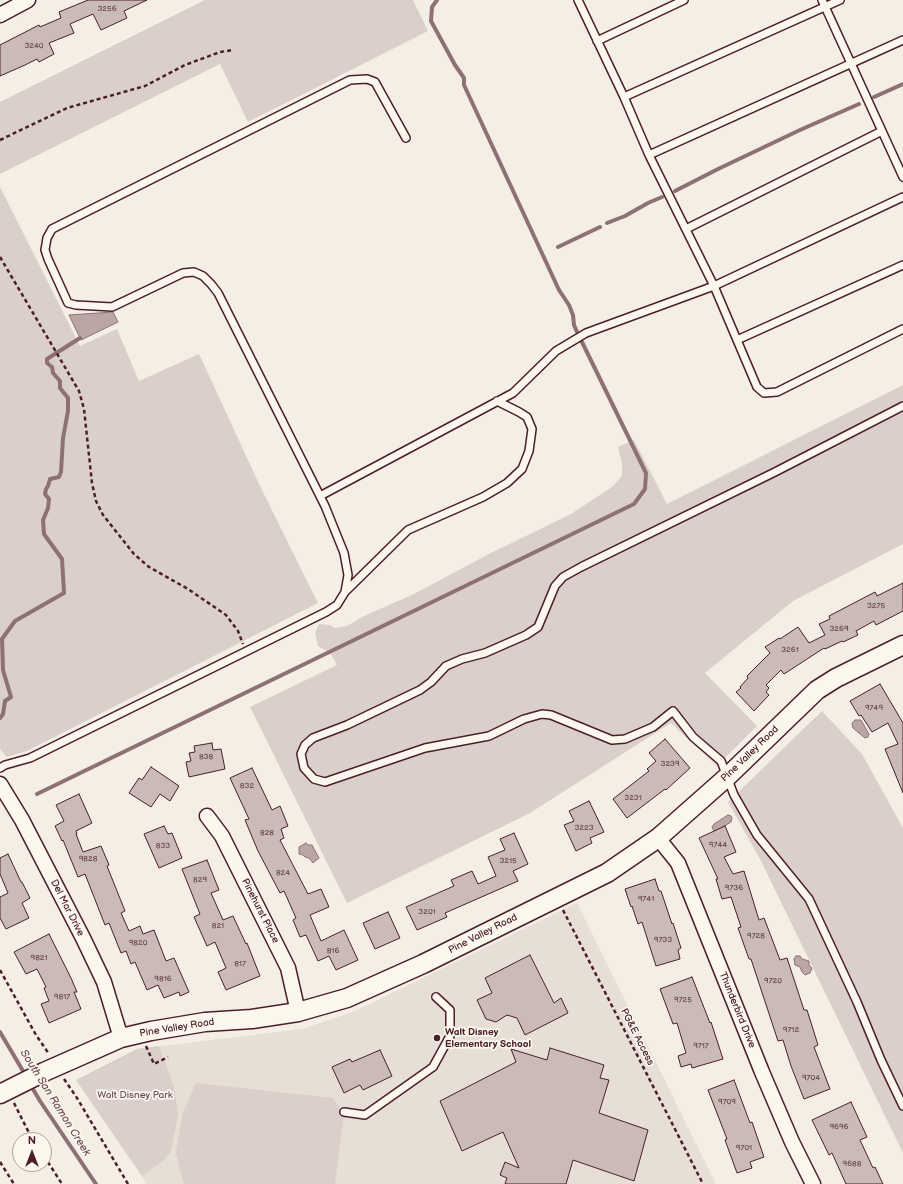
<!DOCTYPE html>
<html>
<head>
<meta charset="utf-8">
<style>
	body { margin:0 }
	#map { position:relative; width:903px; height:1184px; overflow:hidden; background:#f4eee4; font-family:"Balsamiq Sans",sans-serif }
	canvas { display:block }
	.north { position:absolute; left:12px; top:1132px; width:40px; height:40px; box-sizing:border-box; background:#fbf7ec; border:1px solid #b4a19f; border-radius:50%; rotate:0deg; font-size:11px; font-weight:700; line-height:16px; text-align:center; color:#4a1f2b }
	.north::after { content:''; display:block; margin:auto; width:14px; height:18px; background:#4a1f2b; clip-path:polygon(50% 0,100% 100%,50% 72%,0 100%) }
</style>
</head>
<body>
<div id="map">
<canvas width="903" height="1184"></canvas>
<div class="north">N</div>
</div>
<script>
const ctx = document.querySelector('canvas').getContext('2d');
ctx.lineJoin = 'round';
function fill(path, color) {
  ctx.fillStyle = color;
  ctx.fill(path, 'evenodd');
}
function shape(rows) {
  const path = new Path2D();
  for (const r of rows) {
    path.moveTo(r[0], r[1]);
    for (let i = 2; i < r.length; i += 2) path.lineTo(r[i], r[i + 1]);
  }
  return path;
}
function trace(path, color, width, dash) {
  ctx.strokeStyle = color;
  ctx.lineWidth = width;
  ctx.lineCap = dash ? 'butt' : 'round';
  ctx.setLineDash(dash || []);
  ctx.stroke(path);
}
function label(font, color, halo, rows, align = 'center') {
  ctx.font = font + ' "Balsamiq Sans",sans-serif';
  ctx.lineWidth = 3.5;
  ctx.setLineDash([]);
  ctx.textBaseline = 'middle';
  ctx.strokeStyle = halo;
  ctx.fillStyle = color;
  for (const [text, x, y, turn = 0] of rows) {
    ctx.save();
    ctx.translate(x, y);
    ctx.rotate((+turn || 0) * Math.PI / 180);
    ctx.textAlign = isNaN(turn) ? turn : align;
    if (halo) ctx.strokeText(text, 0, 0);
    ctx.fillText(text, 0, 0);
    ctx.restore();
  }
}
fill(shape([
	[577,903,716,1184,147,1184,76,1080,137,1049,302,1029,355,1011]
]), '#e7dfd6');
fill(shape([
	[205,0,413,0,428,31,248,122,220,64,0,174,0,102],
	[0,187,80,346,117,329,139,381,199,354,260,486,318,603,27,751,7,757,0,749],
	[903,385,903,544,793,601,705,673,757,726,717,766,671,723,530,813,347,903,250,707,337,665,331,654,318,646,315,633,319,624,330,625,335,628,347,626,364,616,414,594,489,554,571,514,612,487,622,476,622,463,618,447,634,440,667,504],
	[822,711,862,754,903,828,903,1153,761,861,728,802],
	[159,1046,174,1087,178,1115,171,1151,164,1160,142,1176,76,1080,137,1049],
	[196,1083,333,1098,344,1114,335,1184,184,1184,176,1153,182,1115]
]), '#dbd0c9');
const water = shape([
	[113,312,118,322,81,340,69,315,113,312],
	[855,720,861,720,869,734,868,737,865,738,853,728,852,723,855,720],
	[728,815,731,816,732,818,731,822,716,831,714,831,712,827,714,824,728,815],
	[306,843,308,845,312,845,319,858,313,863,309,858,305,857,303,855,299,854,299,847,306,843],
	[796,956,800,956,802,959,809,961,809,965,812,968,810,973,805,975,802,972,800,967,795,965,794,959,796,956]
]);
fill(water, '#baa7a5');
trace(water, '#8d7174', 1);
trace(shape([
	[437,0,432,7,431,21,455,65,464,78,464,85,559,290,569,305,573,315,574,325,577,332],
	[874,97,903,84],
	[675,191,718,169,800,130,859,104],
	[607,223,625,216,648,203,662,197],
	[558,247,600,227],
	[0,718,3,714,5,701,11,697,3,670,2,639,15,621,64,593,62,559,44,534,43,520,48,508,49,499,45,494,46,489,48,486,50,479,59,477,61,472,63,438,68,411,68,398,60,388,60,381,53,373,52,367,47,363,47,359,80,338],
	[37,794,634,504,645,489,646,473,582,342],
	[0,1032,26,1076],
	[30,1084,40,1101,96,1184]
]), '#8d7174', 4);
const building = shape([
	[88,0,147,0,124,11,127,18,101,30,93,14,70,24,74,33,49,43,54,54,39,62,37,59,25,65,0,76,0,45,39,25,40,27,61,18,59,12,88,0],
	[903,583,903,611,876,625,874,621,856,631,858,635,843,642,842,641,825,649,824,648,784,674,781,670,766,685,769,688,766,692,769,695,754,711,736,692,741,688,740,687,748,678,747,676,770,653,765,647,779,638,780,639,798,627,809,643,825,635,819,624,830,619,829,616,875,592,877,596,903,583],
	[880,684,903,723,903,793,885,749,898,744,888,723,872,732,861,715,859,716,850,701,880,684],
	[665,739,690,768,666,790,665,789,627,818,613,799,649,771,647,769,656,761,649,753,665,739],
	[212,743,213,750,221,749,225,769,189,777,186,762,191,761,189,753,195,752,194,746,212,743],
	[151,767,179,786,170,801,160,794,151,807,129,793,139,778,142,780,151,767],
	[252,768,272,810,280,806,288,826,281,829,284,838,280,840,308,894,321,889,329,907,310,915,321,941,344,930,358,960,336,970,329,956,318,961,306,935,300,937,293,920,296,918,284,891,280,893,258,851,245,820,249,819,230,778,252,768],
	[79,794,92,823,76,831,77,834,76,834,83,852,101,846,109,865,107,866,125,911,121,913,129,931,140,926,143,934,154,930,166,961,174,958,189,992,180,996,179,992,164,998,158,985,147,990,135,962,131,964,126,951,121,953,109,923,105,925,85,874,78,877,63,840,62,841,55,826,64,821,56,805,79,794],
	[589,801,604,832,590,838,592,843,576,851,564,825,574,821,569,811,589,801],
	[164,826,168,834,172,833,182,858,159,868,144,834,164,826],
	[725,826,736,852,724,857,733,874,744,871,759,920,764,918,780,960,787,958,804,1010,807,1010,818,1045,814,1047,830,1089,804,1099,791,1066,783,1040,778,1041,751,959,749,959,738,928,741,927,731,897,722,899,716,879,718,879,699,838,725,826],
	[514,833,528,864,513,871,518,881,445,913,447,917,417,930,406,907,454,886,451,880,472,871,478,884,496,876,488,857,505,850,500,839,514,833],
	[8,854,21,882,22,882,30,898,22,903,29,918,6,929,0,918,0,897,8,893,0,874,0,858,8,854],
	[207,860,219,890,211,893,223,920,233,916,246,944,247,943,260,976,226,990,218,972,226,968,215,942,207,946,194,917,200,914,182,869,207,860],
	[655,879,659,891,661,891,672,924,673,923,681,948,678,950,680,959,656,966,642,922,638,924,632,906,631,907,625,889,655,879],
	[388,912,400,938,375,949,363,923,388,912],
	[49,934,71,978,77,992,74,992,81,1009,49,1023,41,1004,49,1001,44,988,46,987,37,969,26,974,14,952,49,934],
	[530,955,554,1003,561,998,568,1013,525,1035,517,1018,507,1015,496,1022,486,1019,477,1000,492,993,485,978,530,955],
	[692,977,710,1023,711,1022,723,1059,692,1068,691,1064,681,1067,678,1056,686,1053,677,1023,673,1024,660,989,692,977],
	[550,1048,604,1065,600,1078,609,1080,599,1113,648,1130,634,1181,573,1160,566,1184,505,1184,507,1178,500,1175,505,1162,519,1168,503,1132,462,1151,440,1101,516,1062,511,1049,547,1060,550,1048],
	[380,1050,392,1076,363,1090,360,1085,344,1093,332,1067,350,1059,352,1062,380,1050],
	[734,1080,750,1123,752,1122,764,1157,750,1162,752,1168,737,1173,725,1140,727,1139,708,1090,734,1080],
	[851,1102,867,1137,860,1140,873,1168,875,1167,883,1184,846,1184,832,1153,829,1155,812,1120,851,1102]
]);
fill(building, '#cabbb6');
trace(building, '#4a1f2b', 1);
const service = shape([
	[578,0,624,97,649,155,714,286,757,387,764,393,777,392,903,329],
	[822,0,903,177],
	[597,41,684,0],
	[624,97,840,0],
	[649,155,903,40],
	[686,229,882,131],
	[737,340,903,265],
	[903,406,775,472,581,567,563,577,555,586,538,627,526,635,485,653,462,659,446,666,431,682,420,690,347,725,313,738,305,745,301,754,304,768,314,779,325,782,425,748,489,736,524,719,542,714,551,715,612,740,625,739,653,727,673,711,693,737,721,761,734,795,757,835,809,899,857,1002,881,1060,903,1106],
	[320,496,513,393,556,351,586,333,714,286,903,197],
	[345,592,408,530,483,497,507,483,522,469,529,451,532,429,527,417,519,412,497,401],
	[0,768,5,765,30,758,326,612,337,605,345,592,348,575,344,553,325,506,218,293,211,284,203,276,194,272,183,273,112,307,76,305,68,303,48,259,45,250,47,238,52,229,350,80,367,79,375,82,406,138],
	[344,1112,365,1115,433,1067,450,1036,450,1010,436,997]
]);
const minor = shape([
	[0,15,28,0],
	[0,784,22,820,83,938,104,982,121,1038],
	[207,816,222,836,288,968,298,1012],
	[658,838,678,863,762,1072,792,1142,813,1184]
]);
const tertiary = shape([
	[0,1094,44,1072,121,1038,151,1031,205,1022,252,1019,298,1012,347,998,423,964,607,873,658,838,727,777,817,690,836,678,903,645]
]);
trace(service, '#4a1f2b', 10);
trace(minor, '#4a1f2b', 17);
trace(tertiary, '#4a1f2b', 21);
trace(shape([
	[0,140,67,108,145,86,185,65,220,52,233,50],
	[0,257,79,391,84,409,92,483,96,501,103,515,134,554,149,567,188,589,226,615,238,631,243,644],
	[563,910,703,1184],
	[0,970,36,1035,49,1054],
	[146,1046,154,1064,168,1057],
	[64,1079,77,1098,128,1184],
	[14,1103,27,1129,34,1140],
	[44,1156,62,1184],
	[0,1162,14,1184]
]), '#4a1f2b', 2.5, [4, 3]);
trace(service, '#fbf7ec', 7);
trace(minor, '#fbf7ec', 14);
trace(tertiary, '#fbf7ec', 18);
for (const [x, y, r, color] of [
	[437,1038,4,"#4a1f2b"]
]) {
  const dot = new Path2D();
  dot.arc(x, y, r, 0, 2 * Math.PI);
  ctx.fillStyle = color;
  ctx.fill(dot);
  trace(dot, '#fbf7ec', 1.5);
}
label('8px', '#6a464e', null, [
	["3256",107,9],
	["3240",34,46],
	["3275",876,606],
	["3269",839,629],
	["3261",790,650],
	["9749",874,708],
	["838",206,757],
	["3239",670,764],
	["832",247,786],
	["3231",633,798],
	["3223",584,828],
	["828",267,833],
	["9744",718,845],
	["833",163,846],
	["9828",88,859],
	["3215",508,861],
	["824",283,873],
	["829",200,880],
	["9736",734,888],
	["9741",646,899],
	["3201",427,912],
	["821",218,926],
	["9728",756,936],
	["9733",663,940],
	["9820",138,943],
	["816",333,951],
	["9821",39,958],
	["817",240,964],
	["9816",163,979],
	["9720",773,981],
	["9817",62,997],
	["9725",683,1000],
	["9712",791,1030],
	["9717",701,1046],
	["9704",811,1078],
	["9709",727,1102],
	["9696",839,1127],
	["9701",744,1148],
	["9688",852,1164]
]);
label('10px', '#4a1f2b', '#fbf7ec', [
	["Pine Valley Road",750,754,-44],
	["Del Mar Drive",67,908,63],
	["Pinehurst Place",260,911,63],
	["Pine Valley Road",483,934,-27],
	["Thunderbird Drive",737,1010,68],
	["Pine Valley Road",177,1028,-9],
	["PG&E Access",637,1037,63]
]);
label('bold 10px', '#4a1f2b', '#fbf7ec', [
	["Walt Disney",445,1032],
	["Elementary School",445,1044]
], 'left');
label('10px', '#6e4b52', '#fbf7ec', [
	["Walt Disney Park",135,1095]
]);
label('italic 11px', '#714f56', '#fbf7ec', [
	["South San Ramon Creek",55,1103,58]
]);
</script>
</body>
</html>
